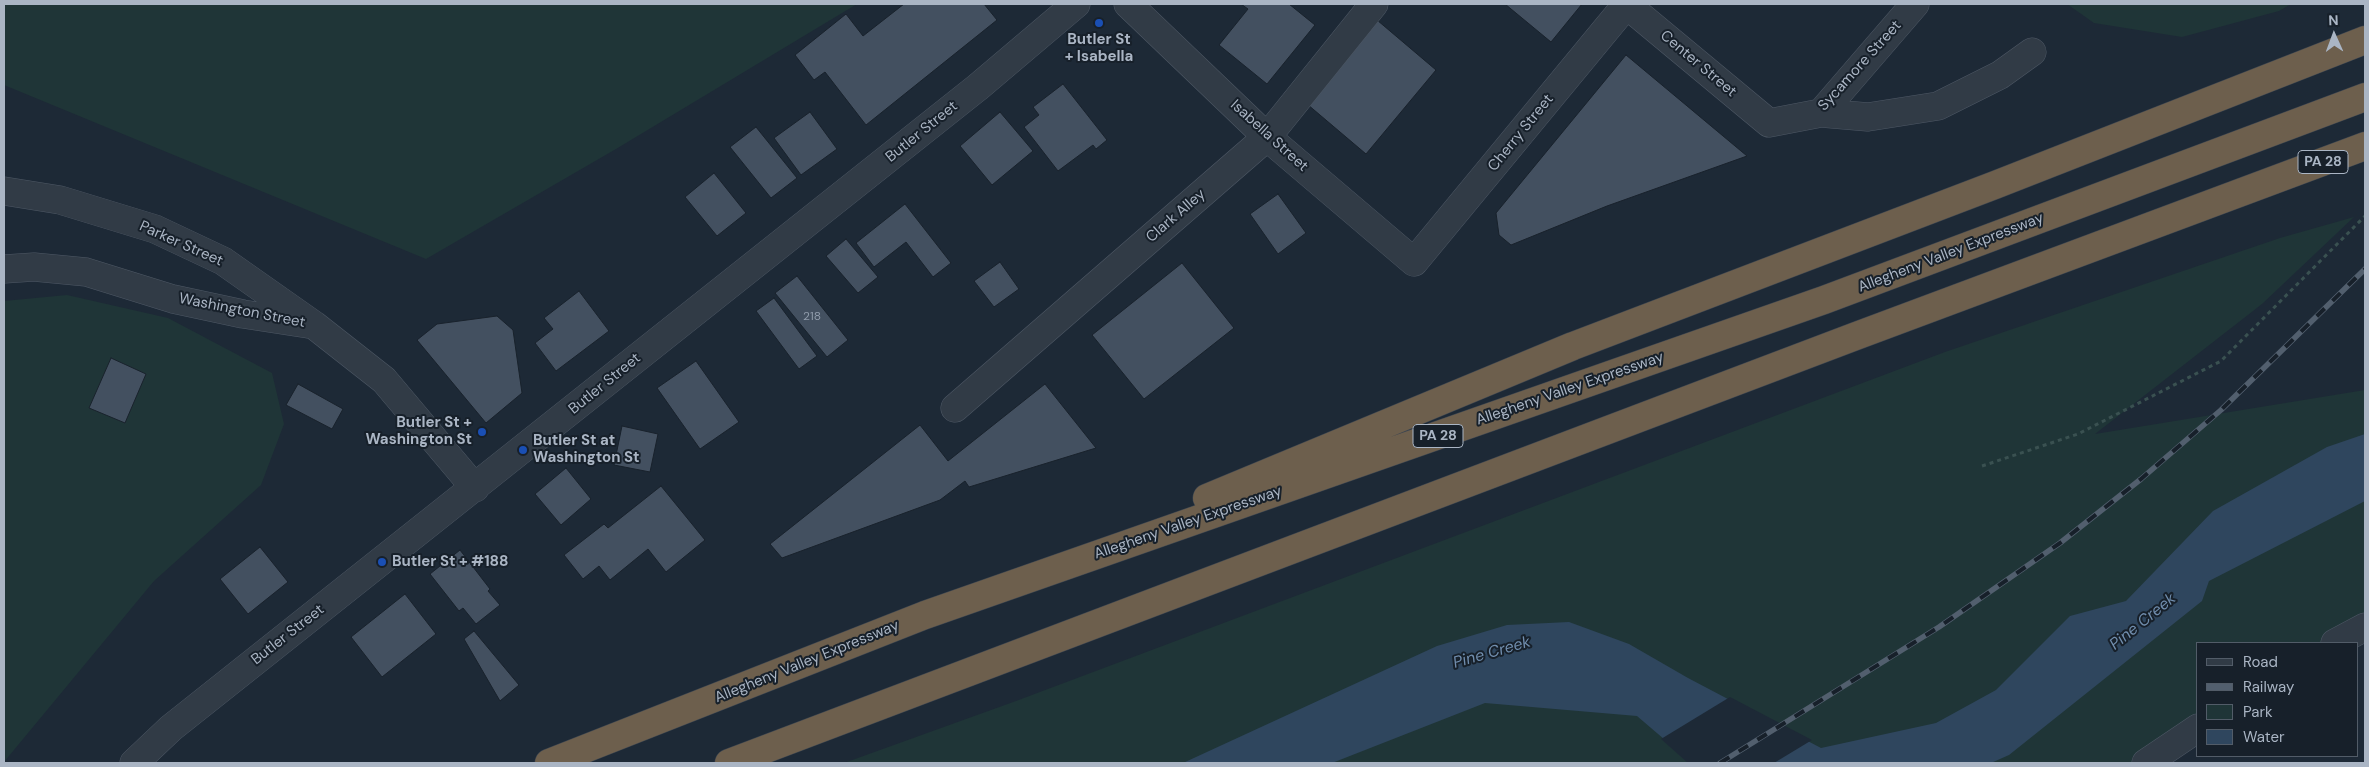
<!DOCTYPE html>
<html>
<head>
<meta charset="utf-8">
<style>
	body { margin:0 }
	#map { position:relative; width:2369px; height:767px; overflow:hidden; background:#1d2936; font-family:"DM Sans",sans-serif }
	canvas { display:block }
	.frame { position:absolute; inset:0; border:5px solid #aab5c4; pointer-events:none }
	.legend { position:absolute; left:2196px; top:642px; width:162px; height:115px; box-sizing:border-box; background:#17202a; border:1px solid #525c68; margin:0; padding:6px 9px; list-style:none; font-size:15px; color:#aab5c4 }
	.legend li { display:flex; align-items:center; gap:10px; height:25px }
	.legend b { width:25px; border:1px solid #525c68 }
	.north { position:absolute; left:2309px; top:10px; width:50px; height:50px; -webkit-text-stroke:4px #17202a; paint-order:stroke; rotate:358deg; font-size:14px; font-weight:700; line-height:20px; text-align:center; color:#aab5c4 }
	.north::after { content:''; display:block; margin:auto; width:18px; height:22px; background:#aab5c4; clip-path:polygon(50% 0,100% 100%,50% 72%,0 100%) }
</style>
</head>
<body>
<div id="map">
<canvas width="2369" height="767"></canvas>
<div class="frame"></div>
<ul class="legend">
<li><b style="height:6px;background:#313b46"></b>Road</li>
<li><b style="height:6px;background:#525f6e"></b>Railway</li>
<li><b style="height:14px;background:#1f3537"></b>Park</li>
<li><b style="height:14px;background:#2f465e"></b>Water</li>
</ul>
<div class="north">N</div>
</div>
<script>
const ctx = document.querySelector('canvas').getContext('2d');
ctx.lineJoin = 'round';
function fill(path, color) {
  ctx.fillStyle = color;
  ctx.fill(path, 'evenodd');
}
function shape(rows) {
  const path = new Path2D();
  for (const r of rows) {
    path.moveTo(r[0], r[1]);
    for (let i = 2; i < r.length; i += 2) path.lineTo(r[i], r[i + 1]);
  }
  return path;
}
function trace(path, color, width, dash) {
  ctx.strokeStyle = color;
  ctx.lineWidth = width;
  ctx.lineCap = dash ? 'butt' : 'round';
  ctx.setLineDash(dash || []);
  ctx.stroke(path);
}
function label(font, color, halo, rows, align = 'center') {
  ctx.font = font + ' "DM Sans",sans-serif';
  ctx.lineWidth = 4;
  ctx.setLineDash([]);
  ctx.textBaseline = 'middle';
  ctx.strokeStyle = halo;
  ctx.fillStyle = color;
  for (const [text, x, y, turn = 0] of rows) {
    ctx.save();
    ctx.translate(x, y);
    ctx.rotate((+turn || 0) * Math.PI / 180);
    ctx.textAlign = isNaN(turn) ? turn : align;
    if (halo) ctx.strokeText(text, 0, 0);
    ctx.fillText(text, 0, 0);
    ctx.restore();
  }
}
fill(shape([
	[4,4,857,4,616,149,426,259,4,85],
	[2067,4,2291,4,2279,11,2182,37,2094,23],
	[2354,217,2262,304,2095,434,2365,390,2365,627,2335,643,2198,643,2198,728,2146,763,844,763,1016,701,1945,352,2280,238],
	[67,295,168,318,272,373,284,424,261,485,154,581,4,762,4,301]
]), '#1f3537');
fill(shape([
	[2365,434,2365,501,2209,581,2202,601,2009,755,1991,763,1692,763,1637,716,1485,703,1332,763,1183,763,1437,646,1507,625,1569,622,1629,644,1688,678,1821,748,1936,723,1996,690,2070,616,2126,601,2213,511,2327,447]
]), '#2f465e');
fill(shape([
	[1730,697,1812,740,1774,763,1688,763,1661,739]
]), '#1d2936');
const building = shape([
	[904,4,984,4,997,20,866,125,825,72,814,80,795,55,846,14,863,36,904,4],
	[1241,4,1289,4,1315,25,1267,84,1219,45,1248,9,1241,4],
	[1505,4,1582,4,1551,42,1505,4],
	[1377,20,1436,70,1366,154,1307,104,1377,20],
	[1626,55,1747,156,1607,206,1511,245,1499,235,1496,213,1626,55],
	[1063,84,1107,140,1096,149,1093,145,1058,171,1024,127,1039,115,1033,107,1063,84],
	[810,112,837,149,801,175,774,138,810,112],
	[1000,112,1033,151,992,185,960,146,1000,112],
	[756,127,797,178,771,198,730,147,756,127],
	[714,173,746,213,717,236,685,197,714,173],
	[1278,194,1306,233,1278,254,1250,214,1278,194],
	[905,204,951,263,933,277,906,242,874,267,856,243,905,204],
	[846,239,878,277,858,293,826,256,846,239],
	[1000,262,1019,289,994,307,974,281,1000,262],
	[1182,263,1234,328,1144,399,1092,335,1182,263],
	[797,276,848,340,827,357,775,293,797,276],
	[579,291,609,331,556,371,535,343,553,329,544,318,579,291],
	[774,298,817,356,799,369,756,311,774,298],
	[497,316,513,330,522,393,486,423,417,340,437,324,497,316],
	[111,358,146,374,125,423,89,408,111,358],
	[696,361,739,422,700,449,657,388,696,361],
	[298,384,343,409,332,429,286,405,298,384],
	[1045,384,1096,448,969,487,965,481,940,500,782,558,770,544,920,425,948,461,1045,384],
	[622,426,658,434,650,472,614,465,622,426],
	[566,468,591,499,561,525,535,494,566,468],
	[661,486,705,540,666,572,648,549,610,580,599,566,583,579,564,555,604,524,608,528,661,486],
	[260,547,288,582,248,614,220,579,260,547],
	[460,550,490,589,488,591,500,605,476,624,463,608,459,611,430,574,460,550],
	[405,594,436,634,382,677,351,637,405,594],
	[474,631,519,685,500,701,464,639,474,631]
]);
fill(building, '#435060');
trace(building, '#19222c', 1);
const minor = shape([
	[1128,4,1267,137,1414,262,1627,4],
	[1627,5,1769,123,1821,113,1915,4],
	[1821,113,1868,117,1938,106,2000,75,2032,52],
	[4,191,60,200,155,229,223,261,314,325,384,380,475,488],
	[4,269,34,267,86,272,173,299,243,314,308,324],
	[955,408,1267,137,1374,4],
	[2335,643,2365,627],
	[134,763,171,728,978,87,1076,4],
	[2146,763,2198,728]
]);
const highway = shape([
	[1207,498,1573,346,1995,185,2365,40],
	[549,763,925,615,1824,300,2365,97],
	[729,763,1856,336,2365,146]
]);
trace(minor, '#4e5865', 29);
trace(highway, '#3c4550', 29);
trace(shape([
	[1982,466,2078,434,2221,361,2365,216]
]), '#3a5151', 3, [4, 4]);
trace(minor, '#313b46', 28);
trace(highway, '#6d5f4d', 28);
const rail = shape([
	[1720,763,1939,627,2060,543,2141,479,2221,410,2365,269]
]);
trace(rail, '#525f6e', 5.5);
trace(rail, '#17202a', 4, [11]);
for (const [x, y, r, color] of [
	[1099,23,5,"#1a4fb4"],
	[482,432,5,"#1a4fb4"],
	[523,450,5,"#1a4fb4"],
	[382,562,5,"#1a4fb4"]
]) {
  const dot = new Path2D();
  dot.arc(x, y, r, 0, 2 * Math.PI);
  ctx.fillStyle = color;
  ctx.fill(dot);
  trace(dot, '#17202a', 2);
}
label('12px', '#909cab', null, [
	["218",812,317]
]);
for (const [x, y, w] of [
	[2323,162,50],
	[1438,436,50]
]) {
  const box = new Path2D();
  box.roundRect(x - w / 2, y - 11.5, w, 23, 4);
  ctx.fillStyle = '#17202a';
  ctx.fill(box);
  trace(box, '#aab5c4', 1);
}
label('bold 14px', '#aab5c4', null, [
	["PA 28",2323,162],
	["PA 28",1438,436]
]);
label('bold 15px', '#aab5c4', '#17202a', [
	["Butler St",1099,40,"center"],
	["+ Isabella",1099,57,"center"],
	["Butler St +",472,423,"right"],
	["Washington St",472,440,"right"],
	["Butler St at",533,441],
	["Washington St",533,458],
	["Butler St + #188",392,562]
], 'left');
label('15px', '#aab5c4', '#17202a', [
	["Center Street",1698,64,40],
	["Sycamore Street",1860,66,-48],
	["Butler Street",922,132,-39],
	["Cherry Street",1521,133,-51],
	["Isabella Street",1269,136,42],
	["Clark Alley",1176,216,-41],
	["Parker Street",181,244,24],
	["Allegheny Valley Expressway",1951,253,-21],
	["Washington Street",242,311,11],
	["Butler Street",605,384,-39],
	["Allegheny Valley Expressway",1570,389,-19],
	["Allegheny Valley Expressway",1188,523,-19],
	["Butler Street",288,635,-38],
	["Allegheny Valley Expressway",807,662,-22]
]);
label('italic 16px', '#718eae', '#17202a', [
	["Pine Creek",2143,622,-39],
	["Pine Creek",1492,653,-16]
]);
</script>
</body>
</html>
